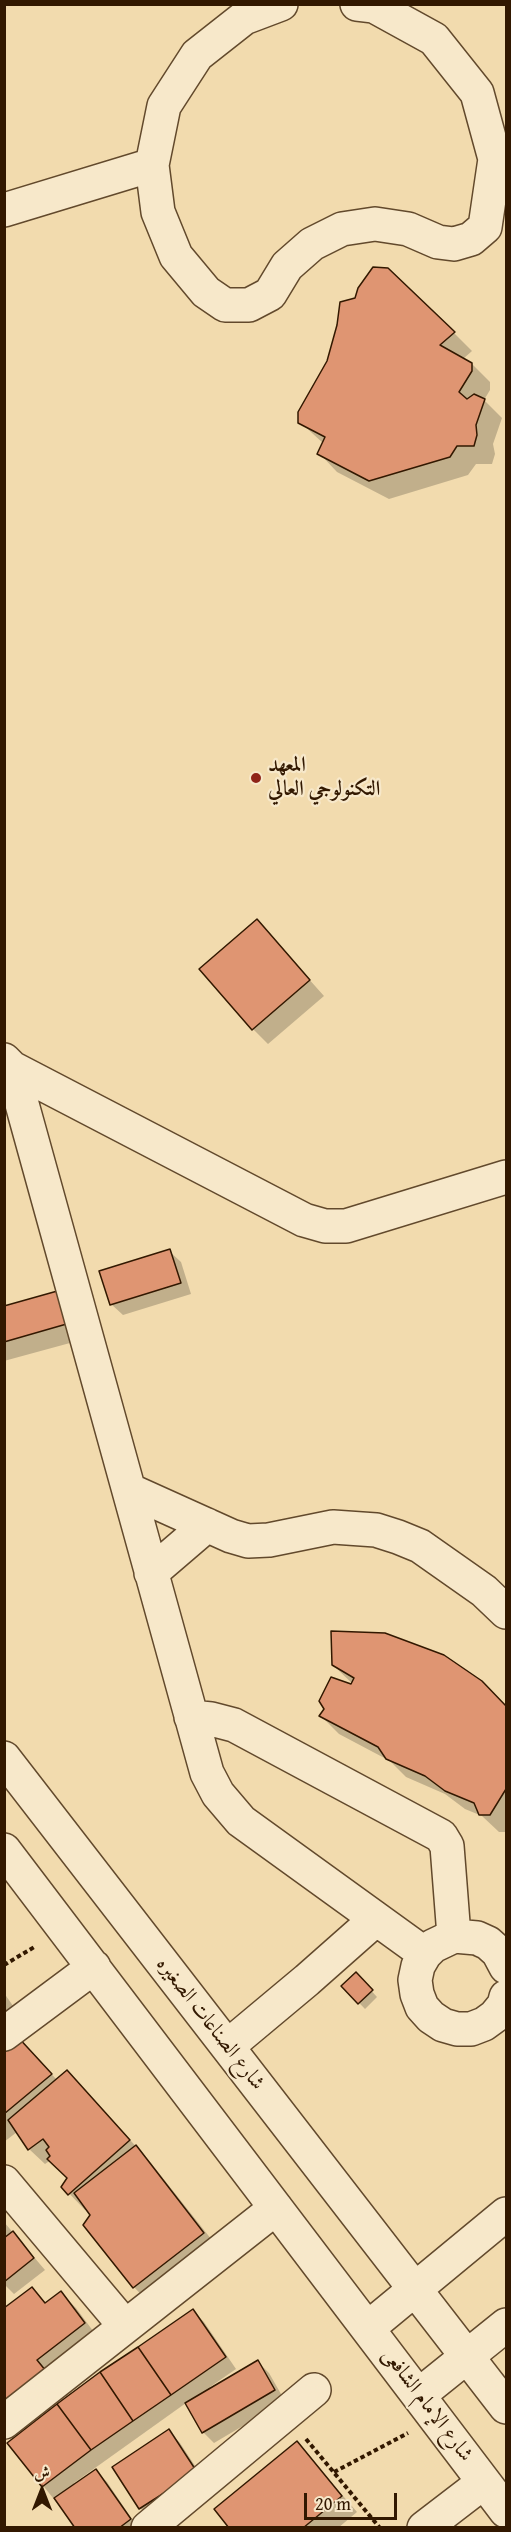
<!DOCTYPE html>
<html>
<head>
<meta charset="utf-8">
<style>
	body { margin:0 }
	#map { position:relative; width:511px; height:2532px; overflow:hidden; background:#f2dbae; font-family:"Gentium Book Plus",Amiri,serif }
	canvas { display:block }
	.frame { position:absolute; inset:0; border:6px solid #321800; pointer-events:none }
	.north { position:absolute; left:12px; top:2460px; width:60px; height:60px; -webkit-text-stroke:4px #f7e8ca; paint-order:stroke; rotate:0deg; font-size:16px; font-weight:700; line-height:24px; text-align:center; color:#321800 }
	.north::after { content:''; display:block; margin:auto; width:21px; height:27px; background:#321800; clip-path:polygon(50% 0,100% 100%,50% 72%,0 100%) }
	.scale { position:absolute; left:304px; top:2493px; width:93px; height:27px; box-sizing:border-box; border:3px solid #321800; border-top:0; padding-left:8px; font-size:18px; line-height:21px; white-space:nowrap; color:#321800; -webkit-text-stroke:4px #f7e8ca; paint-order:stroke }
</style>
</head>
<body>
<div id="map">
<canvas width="511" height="2532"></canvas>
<div class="frame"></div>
<div class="north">ش</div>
<div class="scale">20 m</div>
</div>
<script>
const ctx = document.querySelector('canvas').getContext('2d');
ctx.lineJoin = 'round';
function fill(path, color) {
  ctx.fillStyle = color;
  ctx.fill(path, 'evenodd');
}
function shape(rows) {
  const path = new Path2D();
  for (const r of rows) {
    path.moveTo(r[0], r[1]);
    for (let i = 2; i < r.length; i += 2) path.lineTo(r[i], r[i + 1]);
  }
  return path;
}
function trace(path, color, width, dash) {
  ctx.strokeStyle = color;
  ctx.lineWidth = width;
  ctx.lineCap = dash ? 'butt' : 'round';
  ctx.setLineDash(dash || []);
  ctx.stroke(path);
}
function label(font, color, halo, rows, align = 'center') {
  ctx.font = font + ' "Gentium Book Plus",Amiri,serif';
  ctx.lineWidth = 4.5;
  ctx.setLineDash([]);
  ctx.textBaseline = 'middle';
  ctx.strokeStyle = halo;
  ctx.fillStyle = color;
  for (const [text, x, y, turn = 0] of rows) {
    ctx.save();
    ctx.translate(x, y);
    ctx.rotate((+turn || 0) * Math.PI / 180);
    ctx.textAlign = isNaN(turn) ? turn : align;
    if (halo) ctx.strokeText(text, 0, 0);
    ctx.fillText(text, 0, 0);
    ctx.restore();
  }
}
fill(shape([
	[454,333,472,351,463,359,472,364,490,382,490,390,484,400,502,418,493,444,495,454,492,464,476,464,468,475,389,499,337,472,319,453,324,444,300,422],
	[257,921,324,996,268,1044,253,1029],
	[169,1251,181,1262,191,1294,123,1315,111,1304],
	[68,1290,92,1337,4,1361,4,1308],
	[333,1665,481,1682,506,1707,506,1832,499,1832,482,1816,465,1809,445,1794,406,1777,390,1761,339,1734,321,1716,357,1688],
	[356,1974,377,1997,365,2009,343,1986],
	[4,1993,18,2013,4,2022],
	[4,2047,31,2052,57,2080,82,2087,151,2163,219,2249,149,2303,134,2287,92,2214,87,2208,85,2210,63,2187,69,2178,51,2160,45,2164,29,2149,17,2132,4,2142],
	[4,2222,45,2270,14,2294,4,2284],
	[32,2289,47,2304,61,2293,76,2308,99,2339,20,2418],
	[192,2310,204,2322,236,2369,210,2387,211,2390,258,2362,269,2373,285,2401,214,2443,203,2432,186,2403,74,2483,75,2485,96,2471,107,2482,138,2528,77,2528,9,2443],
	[169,2431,180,2443,207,2484,152,2519,140,2508,114,2467],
	[297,2443,357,2512,338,2528,231,2528]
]), '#0003');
const building = shape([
	[373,267,388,268,455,332,440,345,472,363,472,371,459,392,467,399,474,394,485,399,476,425,477,435,474,446,457,446,450,457,369,481,317,454,325,437,298,423,298,412,327,361,337,325,340,302,355,298,358,288,373,267],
	[257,919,310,980,252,1030,199,969,257,919],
	[170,1249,181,1283,110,1305,99,1271,170,1249],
	[68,1288,77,1321,4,1342,4,1306,68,1288],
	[331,1631,385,1633,444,1655,482,1681,506,1706,506,1789,490,1815,479,1815,474,1803,445,1791,425,1776,386,1759,378,1747,319,1716,324,1709,319,1701,331,1677,351,1684,354,1678,332,1665,331,1631],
	[356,1972,373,1990,358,2004,341,1986,356,1972],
	[16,2035,52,2074,4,2114,4,2045,16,2035],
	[67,2070,130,2140,68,2195,61,2187,67,2178,47,2159,50,2156,46,2150,49,2147,43,2139,28,2150,8,2120,67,2070],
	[136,2145,204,2233,133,2288,83,2225,90,2215,74,2193,136,2145],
	[13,2231,34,2258,4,2282,4,2238,13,2231],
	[32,2287,45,2303,61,2291,85,2323,37,2360,46,2371,4,2403,4,2308,32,2287],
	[193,2309,226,2357,171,2395,138,2347,193,2309],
	[138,2347,171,2395,133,2421,100,2372,138,2347],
	[258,2360,275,2390,202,2433,185,2403,258,2360],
	[100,2372,133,2421,91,2450,57,2404,100,2372],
	[57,2404,91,2450,42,2487,7,2443,57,2404],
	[169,2429,197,2472,139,2509,112,2467,169,2429],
	[297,2441,342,2496,303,2528,229,2528,214,2509,297,2441],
	[96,2469,131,2519,119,2528,75,2528,54,2498,96,2469]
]);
fill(building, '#df9572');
trace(building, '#321800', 1.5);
const minor = shape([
	[281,4,244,18,197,55,164,106,152,165,158,212,176,256,206,292,225,305,249,305,270,294,287,266,312,244,342,229,375,224,408,229,438,242,454,244,471,239,485,227,495,159,477,93,434,39,374,6,357,4],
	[4,210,152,165],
	[4,1060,12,1068,304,1220,325,1226,346,1226,506,1177],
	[12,1068,207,1773,218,1794,241,1821,425,1954],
	[129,1490,231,1536,248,1541,269,1540,333,1527,376,1530,398,1537,420,1546,484,1591,506,1612],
	[151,1573,207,1525],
	[191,1717,211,1719,234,1725,441,1836,447,1846,454,1936],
	[4,1758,506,2407],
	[4,1850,506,2511],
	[506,1967,498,1952,488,1943,477,1938,454,1936,433,1946,425,1954,418,1966,415,1980,417,1994,422,2007,431,2017,443,2025,457,2029,471,2029,484,2024,495,2016,504,2005,506,1997],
	[4,2034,94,1967],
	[228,2046,307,1980,376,1919],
	[4,2182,125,2326],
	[368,2328,506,2214],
	[419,2395,506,2325],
	[4,2422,276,2208],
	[148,2528,314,2390],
	[424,2528,484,2482]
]);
trace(minor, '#62492c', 36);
trace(shape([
	[4,1965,36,1946],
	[306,2439,380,2528],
	[334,2472,408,2433]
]), '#321800', 4, [4.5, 3]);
trace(minor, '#f7e8ca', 33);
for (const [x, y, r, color] of [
	[256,778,6,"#8f2418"]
]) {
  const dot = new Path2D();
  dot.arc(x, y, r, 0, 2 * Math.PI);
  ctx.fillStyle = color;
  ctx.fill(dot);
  trace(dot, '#f7e8ca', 2);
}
label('bold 21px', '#321800', '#f7e8ca', [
	["المعهد",268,766],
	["التكنولوجي العالي",268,790]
], 'left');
label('21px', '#321800', '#f7e8ca', [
	["شارع الصناعات الصغيره",210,2024,52],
	["شارع الإمام الشافعى",427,2405,53]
]);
</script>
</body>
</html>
